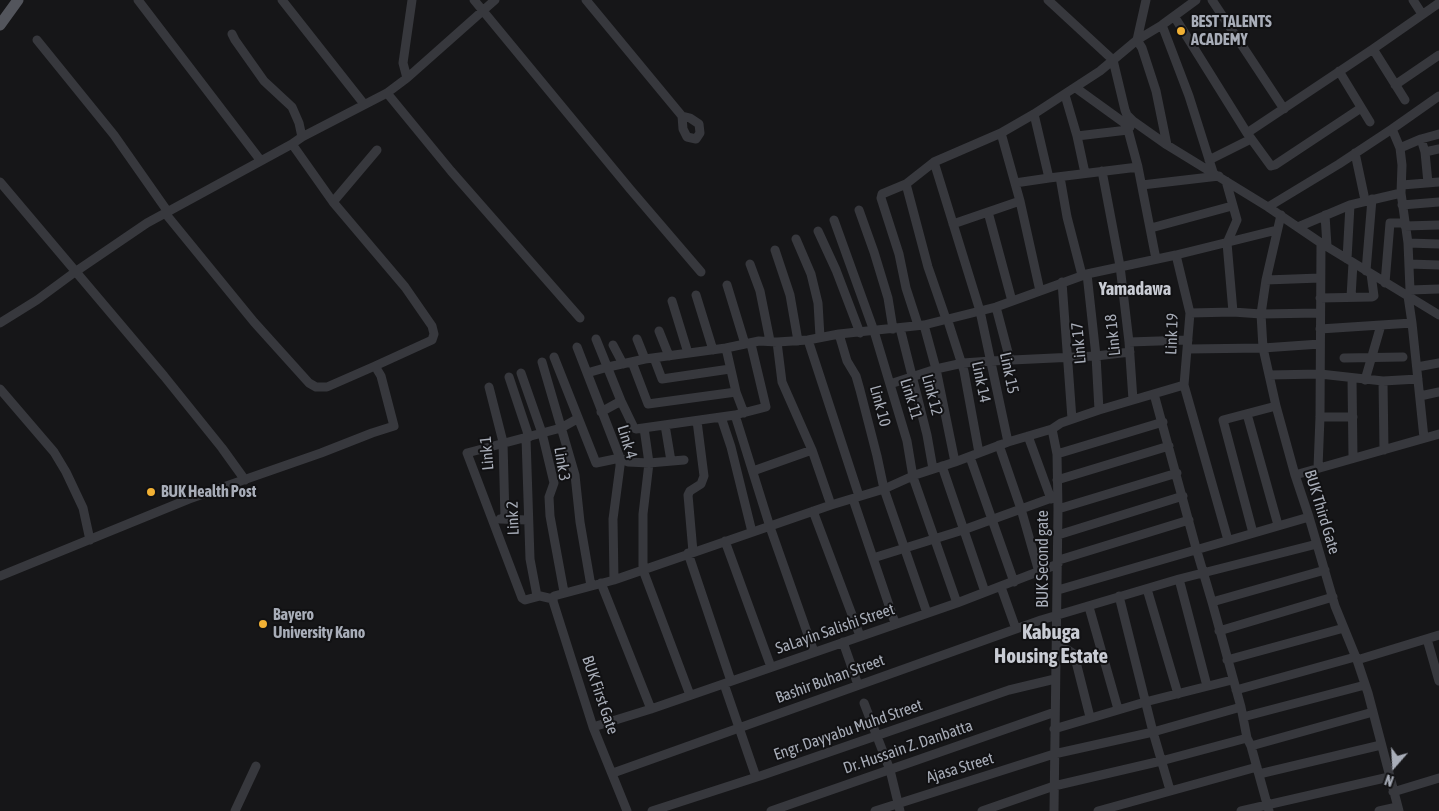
<!DOCTYPE html>
<html>
<head>
<meta charset="utf-8">
<style>
	body { margin:0 }
	#map { position:relative; width:1439px; height:811px; overflow:hidden; background:#161618; font-family:"Asap Condensed",sans-serif }
	canvas { display:block }
	.north { position:absolute; left:1369px; top:741px; width:50px; height:50px; -webkit-text-stroke:4px #111113; paint-order:stroke; rotate:199deg; font-size:14px; font-weight:700; line-height:20px; text-align:center; color:#a8adb8 }
	.north::after { content:''; display:block; margin:auto; width:18px; height:22px; background:#a8adb8; clip-path:polygon(50% 0,100% 100%,50% 72%,0 100%) }
</style>
</head>
<body>
<div id="map">
<canvas width="1439" height="811"></canvas>
<div class="north">N</div>
</div>
<script>
const ctx = document.querySelector('canvas').getContext('2d');
ctx.lineJoin = 'round';
function shape(rows) {
  const path = new Path2D();
  for (const r of rows) {
    path.moveTo(r[0], r[1]);
    for (let i = 2; i < r.length; i += 2) path.lineTo(r[i], r[i + 1]);
  }
  return path;
}
function trace(path, color, width, dash) {
  ctx.strokeStyle = color;
  ctx.lineWidth = width;
  ctx.lineCap = dash ? 'butt' : 'round';
  ctx.setLineDash(dash || []);
  ctx.stroke(path);
}
function label(font, color, halo, rows, align = 'center') {
  ctx.font = font + ' "Asap Condensed",sans-serif';
  ctx.lineWidth = 4;
  ctx.setLineDash([]);
  ctx.textBaseline = 'middle';
  ctx.strokeStyle = halo;
  ctx.fillStyle = color;
  for (const [text, x, y, turn = 0] of rows) {
    ctx.save();
    ctx.translate(x, y);
    ctx.rotate((+turn || 0) * Math.PI / 180);
    ctx.textAlign = isNaN(turn) ? turn : align;
    if (halo) ctx.strokeText(text, 0, 0);
    ctx.fillText(text, 0, 0);
    ctx.restore();
  }
}
trace(shape([
	[138,0,261,161],
	[282,0,364,104],
	[474,0,630,189,701,272],
	[586,0,682,116,683,129,687,137,696,139,700,133,699,124,690,118,682,116],
	[1048,0,1113,60,1125,110,1127,115,1133,121,1167,145,1268,207,1321,243,1439,315],
	[1146,0,1137,40,1142,48,1156,91,1167,145],
	[1212,0,1284,109],
	[1413,0,1422,14],
	[1174,16,1247,133,1271,166,1275,165,1361,108],
	[1162,25,1189,96,1213,172],
	[232,34,235,40,264,81,292,107,299,123,302,137],
	[37,40,114,135,168,212],
	[1373,49,1405,100],
	[1339,71,1370,122],
	[407,78,403,63,412,0],
	[1395,85,1439,55],
	[1076,88,1130,127],
	[387,93,451,171,580,318],
	[1065,95,1077,136,1085,173],
	[1034,114,1049,178],
	[1133,121,1128,130,1138,167,1156,259],
	[1392,129,1439,96],
	[1001,133,1020,201,1040,291],
	[1247,133,1373,49,1439,3],
	[1077,136,1128,130],
	[1421,139,1425,152,1428,183],
	[292,144,333,202,405,287,432,326,434,334,432,340,375,366],
	[1400,148,1421,139,1439,134],
	[1425,152,1439,149],
	[1355,153,1365,200],
	[1209,160,1251,139],
	[934,162,980,311,1008,442],
	[1102,171,1120,266,1129,342,1133,400],
	[1060,177,1067,217,1082,275],
	[1226,181,1237,220,1227,243,1233,312],
	[0,182,164,376,222,448,245,480],
	[1015,183,1049,178,1138,167],
	[906,184,928,267,946,319],
	[1142,185,1219,176],
	[1402,185,1439,182],
	[333,202,377,150],
	[1402,205,1439,202],
	[1268,207,1339,164,1392,129,1400,148,1402,165,1401,193,1408,243,1410,290,1408,296,1412,323,1424,438],
	[859,210,874,252,888,298,893,329],
	[988,212,1012,301],
	[1281,215,1266,280,1261,314,1263,348,1276,406,1295,475,1309,517,1335,606,1357,660,1368,693,1399,811],
	[1325,215,1327,246],
	[834,220,874,331,907,441,913,477,957,603],
	[953,224,1020,201],
	[1405,226,1439,225],
	[1298,227,1350,205,1401,193],
	[1151,228,1232,206],
	[818,231,836,270,860,333],
	[796,239,811,274,818,303,820,337],
	[1408,243,1439,244],
	[775,250,790,295,798,341],
	[1176,255,1190,313,1184,385,1228,540],
	[1347,259,1350,205],
	[750,264,760,291,770,341],
	[1409,264,1439,265],
	[1366,271,1372,199],
	[1087,274,1096,356,1099,410],
	[1266,280,1320,278],
	[1062,282,1072,419],
	[1385,283,1390,223,1405,223],
	[727,285,745,344],
	[1410,290,1439,289],
	[696,295,713,350],
	[1351,297,1353,263],
	[1320,298,1372,297,1374,296,1371,274],
	[672,301,688,353],
	[996,307,1010,360],
	[1190,313,1233,312,1261,314,1319,313],
	[947,318,964,371,979,453],
	[0,323,37,300,75,272,147,223,292,144,302,137,387,93,407,78,495,0],
	[918,325,906,288,899,254,881,198,882,194,906,184,934,162,1001,133,1034,114,1100,71,1137,40,1162,25,1196,0],
	[924,325,936,369,955,462],
	[900,328,927,435,933,469],
	[1320,329,1381,325],
	[659,331,669,356],
	[839,334,847,361,856,376,860,390,877,456,884,489,927,613],
	[596,339,621,401,634,428,636,429,735,415,766,407,751,344],
	[637,339,645,359],
	[808,340,859,496],
	[777,342,782,382,812,450,831,505],
	[1129,342,1188,340],
	[613,345,623,364],
	[577,347,620,458,620,466,613,519,614,580],
	[726,348,736,392,744,413],
	[1188,349,1263,348,1320,344],
	[554,357,596,463,620,458,628,462,649,463,684,460],
	[654,358,662,379,730,369],
	[1344,358,1403,357],
	[542,362,575,475,580,522,591,586],
	[632,362,648,404,736,392],
	[1417,367,1439,363],
	[521,373,542,433,554,483,549,497,550,516,564,592],
	[587,373,608,367,645,359,726,348,759,341,777,342,808,340,839,334,924,325,996,307,1087,274,1176,255,1277,230],
	[1269,375,1320,374,1383,381,1418,379],
	[509,377,529,437],
	[1352,378,1353,458],
	[1365,380,1381,325,1412,323],
	[1383,381,1384,450],
	[890,384,936,369,963,363,991,361,1096,356,1130,352],
	[489,387,503,442,505,519],
	[0,389,54,452,66,472,83,508,90,540],
	[1154,394,1196,548,1212,602,1241,707,1247,738,1251,746,1269,811],
	[1420,396,1439,392],
	[601,412,621,401],
	[1247,414,1278,525],
	[735,415,770,527,814,652],
	[721,417,731,447,752,532],
	[1320,417,1353,417],
	[665,425,671,461],
	[644,428,649,463,643,514,643,570,690,695],
	[1052,429,1057,454,1058,509,1054,811],
	[1028,436,1051,499],
	[526,438,530,559,537,596],
	[999,445,1021,509,1039,572],
	[1057,454,1163,422],
	[970,457,1014,582],
	[942,466,985,592],
	[1318,468,1320,417,1321,243],
	[753,471,812,450],
	[1295,475,1439,434],
	[1057,480,1169,446],
	[853,499,895,623],
	[1058,509,1177,473],
	[813,511,860,636],
	[500,519,527,520],
	[1253,533,1223,420,1276,406],
	[1058,535,1183,496],
	[725,541,771,667],
	[693,552,688,495,690,491,701,484,704,476,697,421],
	[688,553,731,681],
	[873,558,963,530,1057,496],
	[1059,560,1189,520],
	[0,576,189,499,321,453,372,433,394,426,381,376,375,366,327,387,316,387,309,383,254,322,165,213],
	[1179,579,1207,686],
	[601,583,651,709],
	[1001,587,1016,629],
	[1147,589,1178,694],
	[1058,590,1309,517],
	[1119,596,1153,732,1170,790],
	[553,599,540,596,525,600,522,598,467,453,561,428,577,419],
	[1212,602,1325,570],
	[1089,607,1118,709],
	[1219,631,1333,597],
	[1427,639,1439,681],
	[843,642,858,685],
	[1057,647,1068,650,1074,654,1090,717],
	[1227,660,1344,628],
	[1357,660,1439,635],
	[724,684,756,777],
	[1236,690,1355,657],
	[864,703,890,770,900,811],
	[1243,717,1365,685],
	[593,727,651,709,957,603,1058,564],
	[1054,729,1145,702,1232,680],
	[1251,746,1373,712],
	[613,773,1041,620,1179,579,1317,544],
	[1259,774,1381,745],
	[1393,792,1439,778],
	[235,811,256,766],
	[627,811,593,727,553,601,554,596,614,580,831,505,884,489,915,475,955,462,1008,442,1052,429,1061,423,1099,410,1184,385],
	[652,811,763,775,1009,690,1055,679],
	[771,811,1055,712],
	[875,811,1054,754,1153,732,1241,707],
	[982,811,1054,786,1161,761,1247,738],
	[1098,811,1257,767],
	[1241,811,1389,777],
	[1379,811,1397,807]
]), '#37383d', 9);
trace(shape([
	[0,25,18,0]
]), '#53555c', 11);
for (const [x, y, r, color] of [
	[1181,31,5,"#f2b134"],
	[151,492,5,"#f2b134"],
	[263,624,5,"#f2b134"]
]) {
  const dot = new Path2D();
  dot.arc(x, y, r, 0, 2 * Math.PI);
  ctx.fillStyle = color;
  ctx.fill(dot);
  trace(dot, '#111113', 2);
}
label('bold 16px', '#a8adb8', '#111113', [
	["BEST TALENTS",1191,22],
	["ACADEMY",1191,40],
	["BUK Health Post",161,492],
	["Bayero",273,615],
	["University Kano",273,633]
], 'left');
label('16px', '#a8adb8', '#111113', [
	["Link 19",1172,334,-88],
	["Link 18",1113,335,-96],
	["Link 17",1079,343,-95],
	["Link 15",1009,373,78],
	["Link 14",981,382,78],
	["Link 12",932,395,75],
	["Link 11",911,399,73],
	["Link 10",880,406,75],
	["Link 4",627,442,73],
	["Link 1",487,453,-95],
	["Link 3",562,464,81],
	["BUK Third Gate",1322,512,73],
	["Link 2",513,518,-92],
	["BUK Second gate",1043,559,-90],
	["SaLayin Salishi Street",835,629,-19],
	["Bashir Buhan Street",830,679,-20],
	["BUK First Gate",600,695,71],
	["Engr. Dayyabu Muhd Street",848,730,-19],
	["Dr. Hussain Z. Danbatta",908,747,-19],
	["Ajasa Street",960,768,-17]
]);
label('bold 18px', '#c9ccd4', '#111113', [
	["Yamadawa",1135,289]
]);
label('bold 21px', '#c9ccd4', '#111113', [
	["Kabuga",1051,632],
	["Housing Estate",1051,656]
]);
</script>
</body>
</html>
